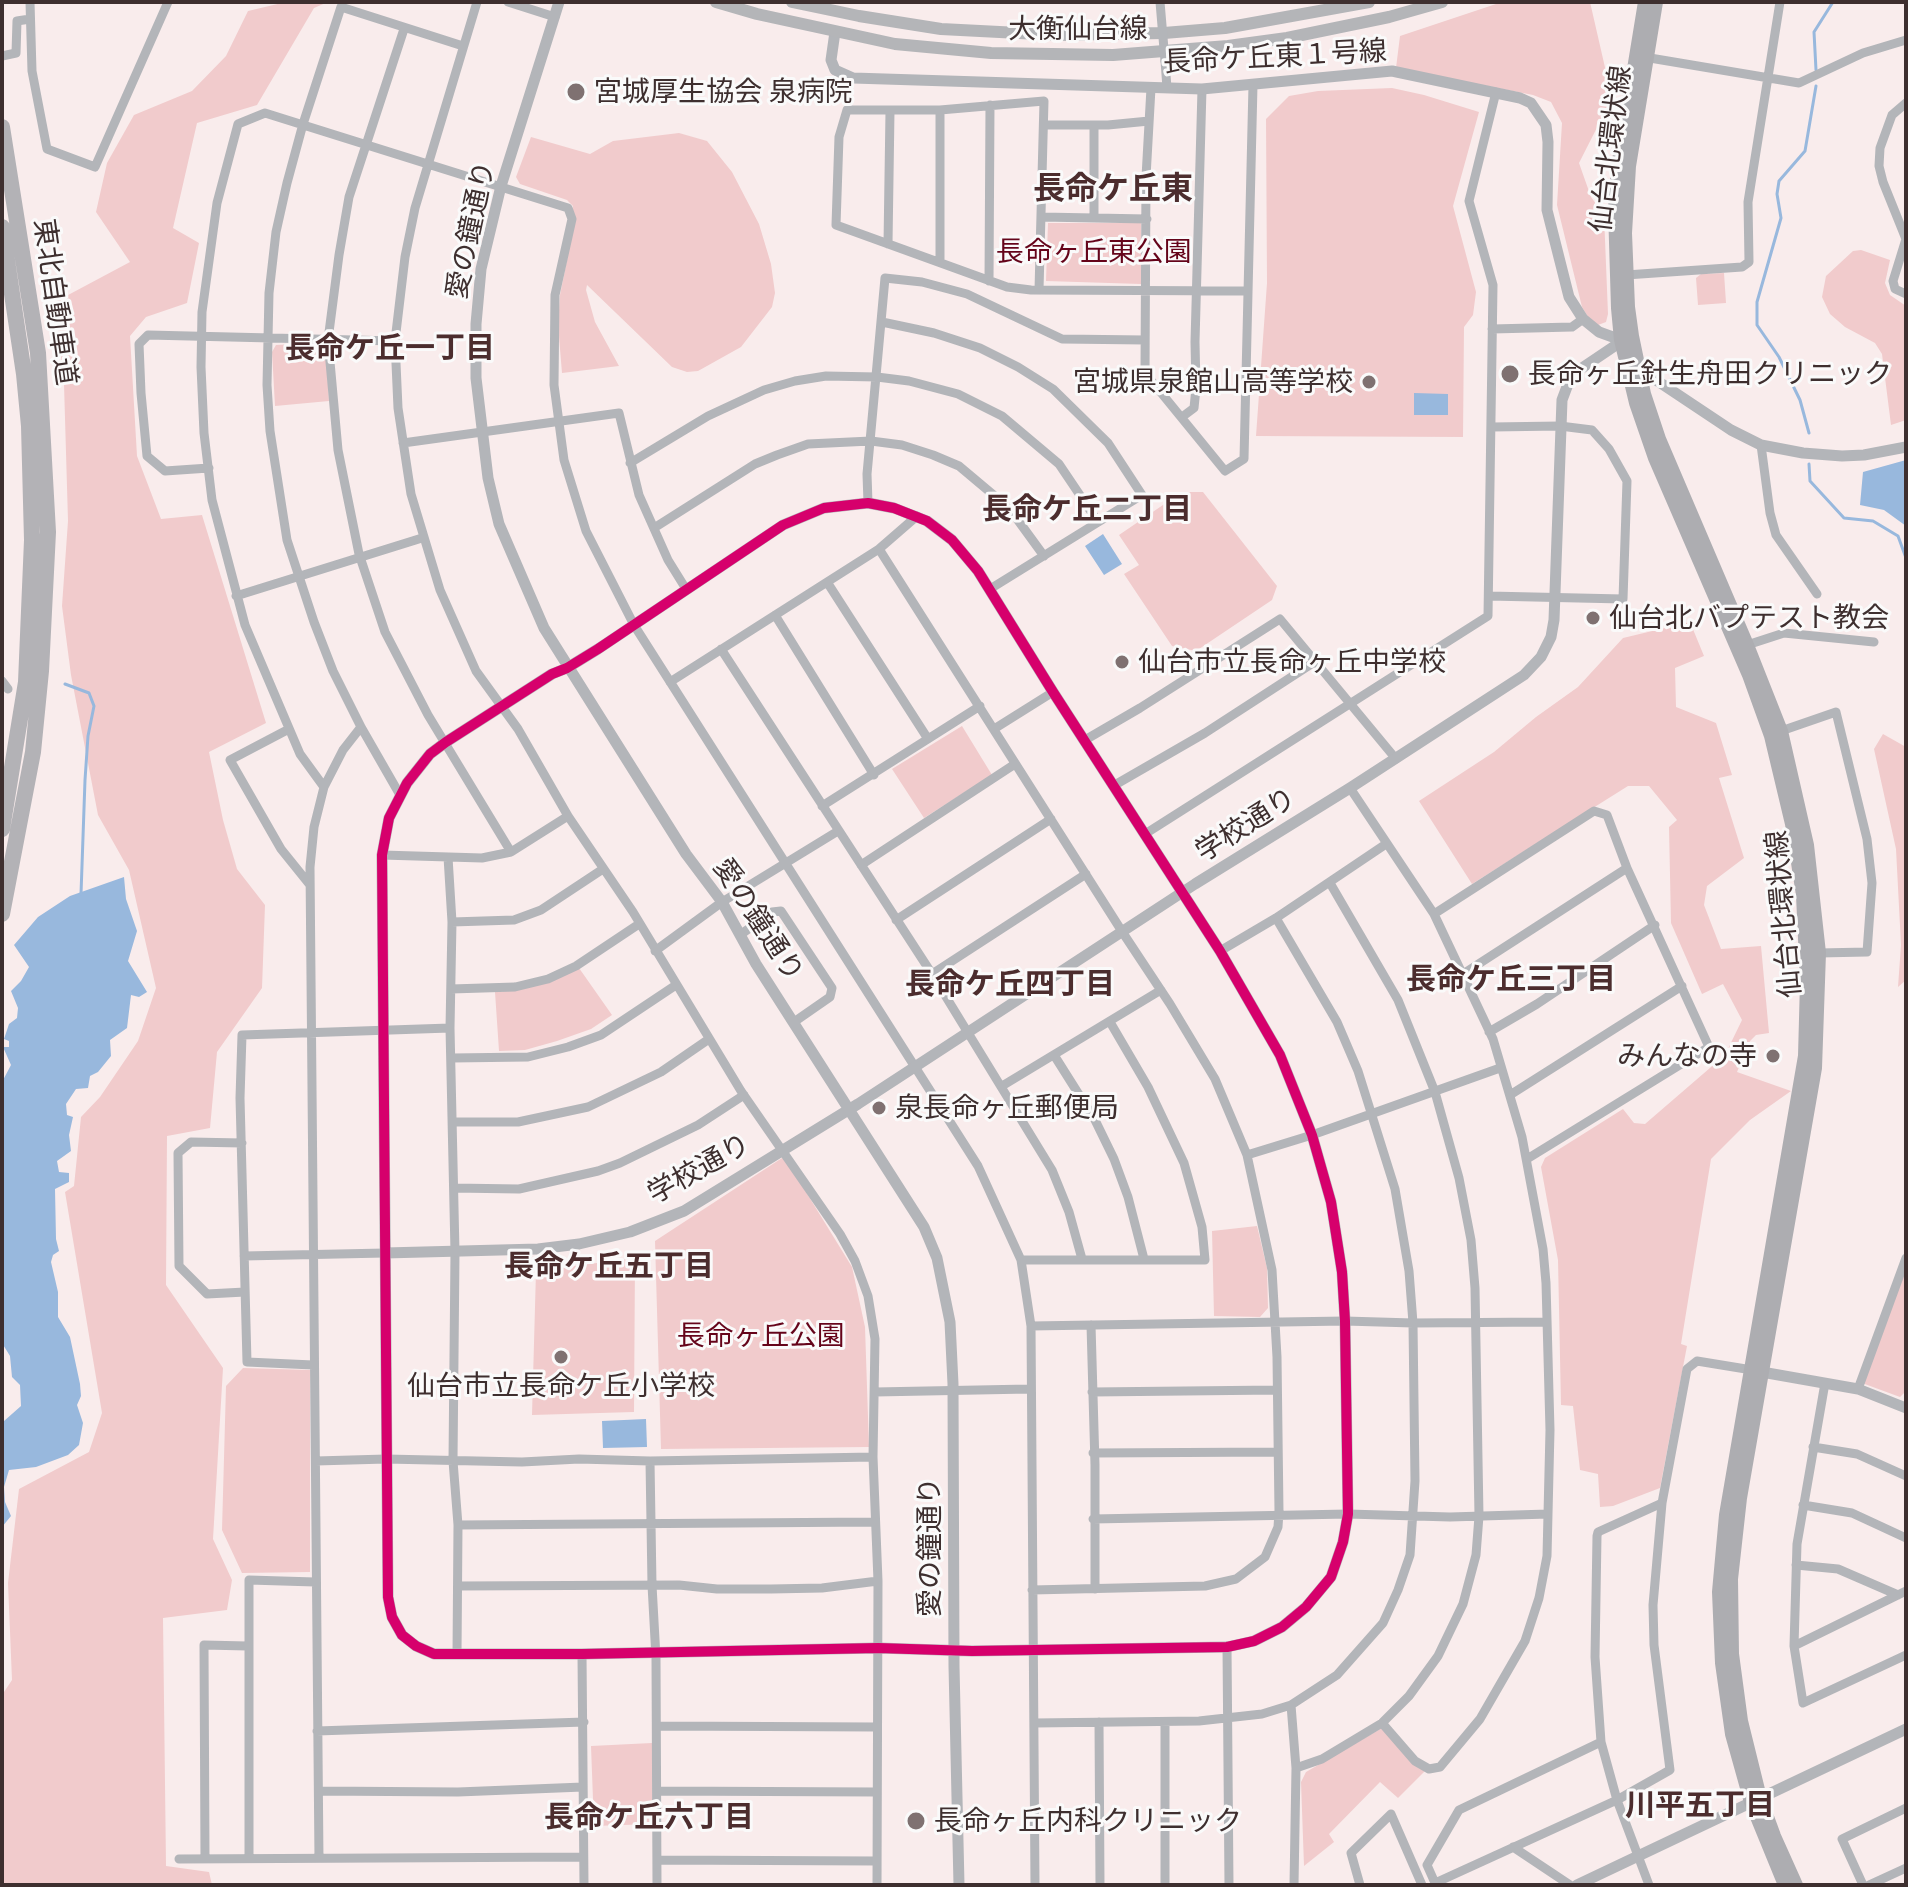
<!DOCTYPE html>
<html>
<head>
<meta charset="utf-8">
<style>
	body { margin:0 }
	#map { position:relative; width:1908px; height:1887px; overflow:hidden; background:#f9ecec; font-family:"Public Sans",sans-serif }
	canvas { display:block }
	.frame { position:absolute; inset:0; border:4px solid #3e2f2f; pointer-events:none }
</style>
</head>
<body>
<div id="map">
<canvas width="1908" height="1887"></canvas>
<div class="frame"></div>
</div>
<script>
const ctx = document.querySelector('canvas').getContext('2d');
ctx.lineJoin = 'round';
function fill(path, color) {
  ctx.fillStyle = color;
  ctx.fill(path, 'evenodd');
}
function shape(rows) {
  const path = new Path2D();
  for (const r of rows) {
    path.moveTo(r[0], r[1]);
    for (let i = 2; i < r.length; i += 2) path.lineTo(r[i], r[i + 1]);
  }
  return path;
}
function trace(path, color, width, dash) {
  ctx.strokeStyle = color;
  ctx.lineWidth = width;
  ctx.lineCap = dash ? 'butt' : 'round';
  ctx.setLineDash(dash || []);
  ctx.stroke(path);
}
function label(font, color, halo, rows, align = 'center') {
  ctx.font = font + ' "Public Sans","Noto Sans JP",sans-serif';
  ctx.lineWidth = 6;
  ctx.setLineDash([]);
  ctx.textBaseline = 'middle';
  ctx.strokeStyle = halo;
  ctx.fillStyle = color;
  for (const [text, x, y, turn = 0] of rows) {
    ctx.save();
    ctx.translate(x, y);
    ctx.rotate((+turn || 0) * Math.PI / 180);
    ctx.textAlign = isNaN(turn) ? turn : align;
    if (halo) ctx.strokeText(text, 0, 0);
    ctx.fillText(text, 0, 0);
    ctx.restore();
  }
}
fill(shape([
	[286,2,328,2,314,8,257,105,197,123,173,228,199,243,187,303,146,317,130,336,137,456,161,519,202,515,266,723,209,752,223,820,237,869,265,905,262,988,217,1052,210,1128,167,1136,166,1285,223,1368,213,1539,232,1580,227,1610,163,1618,166,1866,209,1872,212,1885,2,1885,2,1695,12,1680,8,1583,19,1489,89,1452,102,1413,65,1192,74,1186,81,1117,100,1097,138,1041,156,988,129,870,98,815,71,675,62,606,68,521,64,384,55,302,130,262,96,212,107,163,134,115,192,91,226,56,248,11],
	[1502,2,1590,2,1612,98,1579,163,1591,197,1604,215,1608,314,1606,322,1598,325,1588,317,1582,307,1557,205,1562,123,1551,102,1533,95,1396,68,1400,36],
	[1392,88,1424,95,1479,112,1453,206,1476,292,1473,315,1464,327,1463,437,1256,436,1267,283,1266,119,1289,96,1318,91],
	[679,133,707,141,732,172,759,224,771,264,775,293,772,307,741,347,698,371,687,372,672,367,587,285,586,290,595,322,619,366,562,373,558,325,560,295,568,255,567,242,573,206,567,200,520,184,516,177,531,137,590,154,613,141],
	[1048,223,1141,223,1141,284,1046,281],
	[1861,250,1890,260,1885,283,1890,295,1906,306,1906,420,1891,425,1882,354,1875,343,1845,327,1830,314,1822,297,1826,276,1853,251],
	[1724,273,1726,303,1698,305,1696,278,1701,274],
	[319,343,326,351,329,401,275,406,272,352,276,345],
	[1182,492,1203,492,1277,586,1272,600,1196,651,1172,646,1124,574,1139,565,1119,535],
	[1690,622,1704,656,1675,668,1676,707,1716,723,1732,775,1719,778,1744,858,1707,886,1704,905,1721,949,1761,946,1769,1033,1756,1035,1750,1041,1737,1072,1791,1091,1750,1120,1711,1159,1681,1344,1687,1346,1660,1488,1613,1506,1600,1507,1598,1474,1580,1470,1573,1406,1561,1405,1558,1260,1541,1167,1545,1158,1623,1109,1634,1123,1645,1124,1725,1055,1742,1020,1723,984,1702,994,1671,923,1669,827,1677,820,1649,786,1628,786,1472,884,1419,801,1494,752,1536,717,1578,687,1623,638],
	[962,726,992,775,924,818,892,769],
	[1883,734,1906,747,1906,980,1898,987,1901,945,1896,849,1874,749],
	[579,968,612,1015,591,1029,557,1041,525,1050,499,1051,495,992,517,990],
	[782,1158,787,1161,852,1267,865,1327,869,1447,661,1449,655,1241],
	[1257,1226,1267,1268,1268,1308,1260,1317,1214,1316,1212,1231],
	[635,1258,634,1412,532,1415,536,1271],
	[1906,1267,1906,1391,1900,1397,1862,1383],
	[243,1368,310,1370,310,1572,242,1573,222,1530,226,1386],
	[1382,1728,1426,1770,1398,1798,1380,1782,1329,1834,1334,1842,1304,1866,1301,1782,1306,1772],
	[652,1743,653,1824,594,1826,591,1746]
]), '#f1cbcc');
fill(shape([
	[1414,393,1448,394,1448,415,1414,415],
	[1906,460,1906,526,1884,510,1860,505,1863,472],
	[1103,534,1122,564,1104,575,1085,546],
	[124,877,126,899,137,931,128,961,147,992,139,997,131,995,127,1028,110,1040,111,1056,98,1072,90,1076,88,1088,76,1089,66,1104,67,1115,73,1117,69,1135,71,1151,57,1161,59,1172,69,1173,69,1182,55,1189,56,1239,59,1251,53,1255,51,1262,58,1292,58,1317,70,1337,80,1384,81,1396,77,1405,83,1423,79,1445,68,1455,36,1467,9,1470,4,1487,5,1502,11,1516,2,1527,4,1421,21,1406,20,1385,12,1377,10,1356,2,1343,2,1082,11,1065,3,1047,9,1047,9,1041,4,1039,9,1024,17,1018,18,1008,11,991,21,981,29,967,14,945,38,917,70,896],
	[646,1419,647,1447,603,1448,602,1421]
]), '#98b8dd');
trace(shape([
	[1816,70,1814,32,1833,2],
	[1809,433,1800,400,1779,357,1757,325,1757,302,1781,218,1777,194,1779,181,1805,151,1816,86],
	[1809,464,1810,481,1844,518,1873,521,1898,536,1906,558],
	[65,684,89,693,94,706,88,736,85,780,81,894]
]), '#98b8dd', 3);
trace(shape([
	[30,2,32,71,47,149,95,167,168,2],
	[477,2,415,208,405,257,395,341,398,408,411,494,440,590,476,671,518,729,568,816,633,912,741,1091,840,1234,855,1261,868,1296,875,1339,873,1457,878,1581,877,1885],
	[508,2,555,17],
	[404,29,349,197,339,255,328,340,338,450,359,554,385,632,428,715,511,852],
	[2,56,16,53,17,21,30,19],
	[1644,57,1799,83,1863,53,1906,40],
	[1165,61,1167,88],
	[1151,88,1146,177,1145,373,1225,471,1244,459,1253,85],
	[1906,103,1892,115,1880,148,1879,166,1883,182,1906,239],
	[1044,125,1108,125,1149,121],
	[1094,125,1094,218],
	[1042,217,1147,219],
	[1906,239,1893,281,1895,289,1906,294],
	[888,244,890,111],
	[940,262,940,110],
	[1626,275,1742,267,1749,262,1748,202,1780,2],
	[989,281,990,105],
	[1039,290,1044,101,940,110,847,110,839,137,836,225,1007,287,1031,290,1248,291],
	[882,322,934,333,980,348,1018,367,1053,389,1108,443,1142,495,990,589],
	[1492,329,1572,327,1583,319],
	[1182,417,1194,408,1196,388,1195,342,1202,89],
	[403,443,619,413,639,495,668,560,686,589],
	[1761,445,1770,513,1776,535,1817,594],
	[630,463,708,416,764,390,795,381,826,376,877,377,909,381,958,394,1002,416,1059,464,1098,522],
	[209,468,165,471,147,456,141,393,139,344,148,335,395,341],
	[868,503,867,474,885,278,922,282,967,294,1062,339,1145,340],
	[654,528,755,464,777,455,808,444,871,441,902,445,933,455,959,466,1009,508,1044,556],
	[879,549,1123,933,1170,1004,1215,1079,1247,1155,1272,1270,1277,1357,1279,1512,1278,1527,1265,1557,1236,1579,1205,1586,1032,1590],
	[827,582,928,739],
	[236,596,422,538],
	[1489,596,1623,599,1627,481,1609,449,1592,430,1560,426,1492,427],
	[775,615,874,775],
	[1747,645,1784,633,1874,642],
	[721,649,932,974,1052,1170,1069,1212,1082,1259],
	[2,681,8,689],
	[670,682,879,549,917,516],
	[289,729,230,760,281,849,310,885],
	[994,729,1053,692],
	[1781,731,1836,712,1867,839,1872,883,1867,952,1819,953],
	[1085,740,1140,708,1280,619,1396,759],
	[1113,786,1205,733,1316,661],
	[324,787,300,754,245,625,212,500,204,433,201,367,202,312,217,203,238,124,265,113,568,208,572,219,555,295,554,385,564,460,586,531,634,625,978,1166,1021,1260,1031,1326,1035,1885],
	[1350,788,1434,914,1493,1039,1522,1137,1543,1249,1546,1283,1550,1430,1547,1556,1539,1598,1525,1641,1480,1719,1440,1767,1429,1769,1415,1761,1382,1723],
	[400,795,361,727,333,671,314,622,287,540,270,431,267,385,269,293,276,232,287,183,303,124,341,7,463,46],
	[822,806,980,706],
	[1145,834,1488,616,1493,285,1469,201,1496,92],
	[382,855,482,858,511,852,568,816],
	[448,857,452,922,450,1028,455,1252,453,1461,458,1525,457,1654],
	[861,865,1015,764],
	[1434,914,1594,811,1607,815,1627,868,1709,1047,1527,1159],
	[896,920,1051,819],
	[452,922,514,920,541,910,603,869],
	[740,935,772,912,781,911,832,988,830,997,794,1022],
	[655,951,722,902,838,831],
	[1220,951,1276,918,1386,844],
	[932,974,1086,874],
	[1463,974,1627,868],
	[451,989,515,987,548,979,576,966,639,924],
	[1489,1032,1537,1004,1655,925],
	[1054,1055,1095,1120,1114,1159,1128,1197,1144,1259],
	[452,1058,528,1057,568,1047,601,1035,676,985],
	[1002,1086,1161,990],
	[1510,1095,1682,986],
	[453,1122,518,1122,588,1107,661,1072,709,1039],
	[242,1143,191,1142,178,1153,179,1266,207,1294,245,1292],
	[1247,1155,1312,1135,1500,1068],
	[454,1188,519,1189,598,1171,620,1163,698,1125,744,1095],
	[244,1256,385,1253],
	[1021,1260,1205,1260,1202,1227,1184,1163,1148,1087,1110,1022],
	[1091,1325,1095,1465,1095,1589],
	[1031,1326,1345,1321,1413,1323,1545,1322],
	[313,1365,247,1362,240,1098,242,1035,450,1028],
	[1825,1383,1797,1544,1794,1646,1803,1703,1906,1655],
	[1858,1389,1906,1258],
	[875,1392,1029,1389],
	[1092,1392,1277,1390],
	[1813,1447,1857,1454,1906,1476],
	[1093,1453,1278,1452],
	[316,1461,386,1459,522,1462,579,1459,650,1461,873,1457],
	[650,1461,652,1585,656,1658,657,1885],
	[1803,1505,1852,1513,1906,1538],
	[1093,1519,1348,1514,1450,1517,1548,1514],
	[458,1525,874,1522],
	[1796,1565,1838,1569,1898,1595],
	[458,1586,679,1585,717,1589,771,1589,822,1588,878,1581],
	[1794,1646,1906,1591],
	[1227,1647,1229,1885],
	[582,1654,584,1885],
	[1291,1705,1296,1768,1294,1885],
	[1099,1722,1100,1885],
	[1035,1723,1199,1721,1262,1714,1291,1705,1337,1675,1383,1623,1398,1590,1410,1555,1415,1481,1413,1323,1409,1271,1395,1189,1358,1071,1337,1022,1276,918],
	[657,1726,876,1727],
	[317,1731,584,1722],
	[1601,1742,1459,1810,1427,1865,1435,1883,1617,1800,1670,1770,1654,1645,1653,1605,1662,1503,1687,1369,1697,1361,1752,1370],
	[1296,1768,1322,1759,1382,1723,1409,1696,1438,1656,1463,1604,1476,1555,1479,1516,1475,1288,1471,1240,1459,1178,1435,1092,1398,1000,1330,883],
	[319,1791,458,1792,583,1787],
	[657,1791,876,1792],
	[1513,1847,1570,1885],
	[319,1857,310,867,314,827,324,787,343,750,361,727],
	[205,1858,204,1645,247,1646],
	[249,1858,249,1580,315,1582],
	[179,1859,583,1857],
	[657,1860,876,1861],
	[1165,1885,1165,1722],
	[1360,1885,1351,1853,1391,1814,1422,1885],
	[1649,1885,1617,1800,1601,1742,1595,1657,1597,1536,1598,1532,1662,1503],
	[1863,1885,1842,1839,1906,1808],
	[1869,1885,1906,1868]
]), '#b3b5b9', 9);
trace(shape([
	[559,2,501,186,481,269,476,324,476,378,488,478,499,524,544,628,686,854,722,902,756,964,924,1227,937,1258,950,1322,953,1384,954,1666,959,1885],
	[835,32,831,60,835,70,853,78,1202,89,1392,71,1520,98,1531,103,1546,125,1548,142,1547,210,1569,297,1583,319,1599,332,1621,340],
	[1635,368,1638,368,1731,430,1761,445,1803,453,1842,456,1864,455,1906,447],
	[868,503,894,508,927,521,952,540,978,571,1053,692,1220,951,1280,1055,1312,1135,1331,1202,1342,1272,1345,1321,1348,1514,1343,1542,1331,1577,1306,1607,1282,1627,1254,1641,1227,1647,972,1651,878,1648,582,1654,434,1654,416,1646,402,1635,392,1617,388,1597,382,855,389,818,407,783,430,754,446,742,552,674,567,668,598,649,783,525,824,508,868,503],
	[385,1253,538,1249,579,1244,630,1232,684,1211,858,1104,1195,884,1350,788,1524,675,1541,657,1551,637,1554,620,1562,400,1568,384,1579,370,1628,337],
	[1756,1371,1858,1389,1906,1408],
	[1577,1885,1906,1729]
]), '#b3b5b9', 11);
trace(shape([
	[716,2,757,14,895,44,991,53,1113,55,1228,46,1287,38,1389,17,1442,2],
	[792,2,859,16,941,29,1058,35,1164,33,1225,28,1369,2]
]), '#b4b5b8', 12);
trace(shape([
	[1645,2,1618,167,1615,209,1618,308,1621,340,1636,403,1655,458,1749,675,1771,736,1792,824,1803,895,1807,982,1805,1056,1726,1515,1719,1592,1722,1663,1732,1734,1751,1802,1785,1885],
	[1656,2,1629,166,1625,233,1628,307,1632,336,1644,394,1659,439,1747,645,1781,731,1807,845,1819,953,1815,1068,1740,1498,1731,1579,1732,1654,1741,1721,1760,1798,1774,1836,1796,1885]
]), '#adadb1', 14);
trace(shape([
	[2,127,38,353,48,532,41,671,33,752,2,914],
	[2,227,24,374,29,426,32,540,26,682,2,829]
]), '#b3b2b6', 16);
trace(shape([
	[1160,2,1165,61]
]), '#b3b5b9', 9);
trace(shape([
	[868,503,894,508,927,521,952,540,978,571,1053,692,1220,951,1280,1055,1312,1135,1331,1202,1342,1272,1345,1321,1348,1514,1343,1542,1331,1577,1306,1607,1282,1627,1254,1641,1227,1647,972,1651,878,1648,582,1654,434,1654,416,1646,402,1635,392,1617,388,1597,382,855,389,818,407,783,430,754,446,742,552,674,567,668,598,649,783,525,824,508,868,503]
]), '#d6006c', 10);
for (const [x, y, r, color] of [
	[576,92,10,"#7f7171"],
	[1510,374,10,"#7f7171"],
	[1369,382,8,"#7f7171"],
	[1593,618,8,"#7f7171"],
	[1122,662,8,"#7f7171"],
	[1773,1056,8,"#7f7171"],
	[879,1108,8,"#7f7171"],
	[561,1357,8,"#7f7171"],
	[916,1821,10,"#7f7171"]
]) {
  const dot = new Path2D();
  dot.arc(x, y, r, 0, 2 * Math.PI);
  ctx.fillStyle = color;
  ctx.fill(dot);
  trace(dot, '#fafafa', 3);
}
label('28px', '#3e2f2f', '#fafafa', [
	["大衡仙台線",1078,29],
	["長命ケ丘東１号線",1275,57,-3],
	["仙台北環状線",1611,149,-83],
	["愛の鐘通り",471,230,-78],
	["東北自動車道",55,302,82],
	["学校通り",1246,825,-32],
	["仙台北環状線",1784,914,-95],
	["愛の鐘通り",758,920,57],
	["学校通り",699,1169,-29],
	["愛の鐘通り",930,1547,-90]
]);
label('28px', '#3e2f2f', '#fafafa', [
	["宮城厚生協会 泉病院",594,92],
	["長命ヶ丘針生舟田クリニック",1528,374],
	["宮城県泉館山高等学校",1353,382,"right"],
	["仙台北バプテスト教会",1609,618],
	["仙台市立長命ヶ丘中学校",1138,662],
	["みんなの寺",1757,1056,"right"],
	["泉長命ヶ丘郵便局",895,1108],
	["仙台市立長命ケ丘小学校",561,1386,"center"],
	["長命ヶ丘内科クリニック",934,1821]
], 'left');
label('28px', '#65041a', '#fafafa', [
	["長命ヶ丘東公園",1094,252],
	["長命ヶ丘公園",761,1336]
]);
label('bold 30px', '#4c2d2e', '#fafafa', [
	["長命ケ丘一丁目",390,349],
	["長命ケ丘二丁目",1087,510],
	["長命ケ丘三丁目",1511,980],
	["長命ケ丘四丁目",1010,985],
	["長命ケ丘五丁目",609,1267],
	["川平五丁目",1700,1806],
	["長命ケ丘六丁目",649,1818]
]);
label('bold 32px', '#4c2d2e', '#fafafa', [
	["長命ケ丘東",1113,189]
]);
</script>
</body>
</html>
